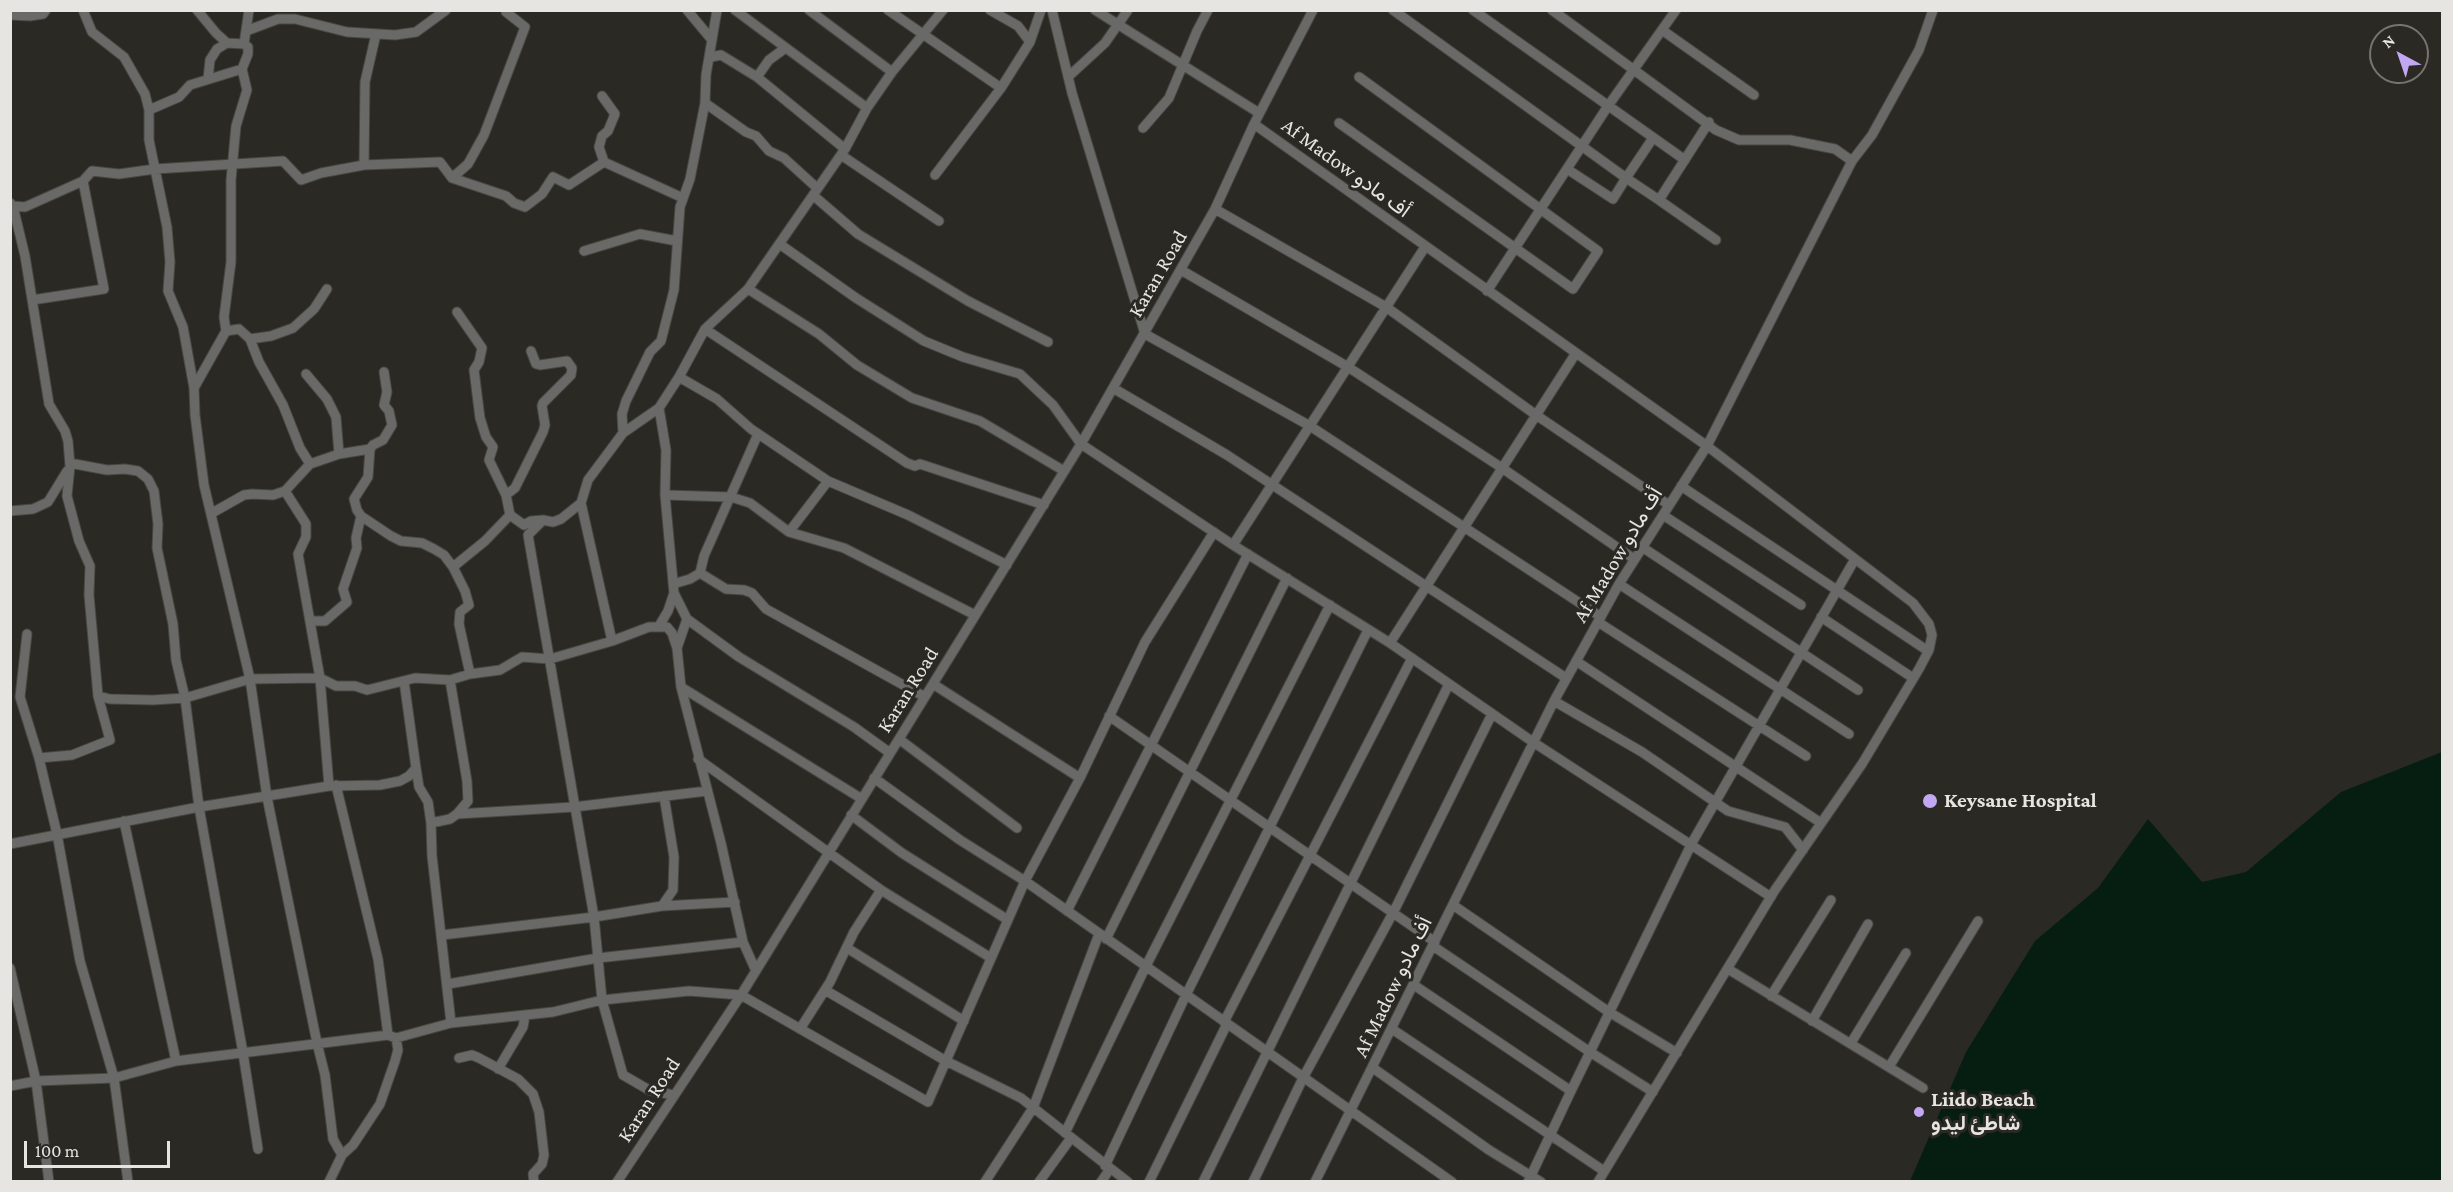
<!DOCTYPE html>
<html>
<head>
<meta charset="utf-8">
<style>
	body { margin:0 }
	#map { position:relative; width:2453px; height:1192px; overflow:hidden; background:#2b2924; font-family:"Crimson Pro",serif }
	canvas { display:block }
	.frame { position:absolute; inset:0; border:12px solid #e6e5e1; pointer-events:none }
	.north { position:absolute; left:2369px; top:24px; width:60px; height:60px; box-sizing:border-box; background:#2b2924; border:2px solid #767470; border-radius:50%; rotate:320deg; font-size:16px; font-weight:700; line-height:24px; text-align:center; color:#e6e5e1 }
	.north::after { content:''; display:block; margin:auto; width:21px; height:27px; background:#c2a8f2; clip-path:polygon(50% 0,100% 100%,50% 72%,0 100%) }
	.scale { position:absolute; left:24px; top:1141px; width:146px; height:27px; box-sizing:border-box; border:3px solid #e6e5e1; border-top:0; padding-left:8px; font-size:18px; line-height:21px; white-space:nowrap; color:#e6e5e1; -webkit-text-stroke:4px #2b2924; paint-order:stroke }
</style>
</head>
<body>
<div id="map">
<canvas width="2453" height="1192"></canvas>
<div class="frame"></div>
<div class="north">N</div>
<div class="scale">100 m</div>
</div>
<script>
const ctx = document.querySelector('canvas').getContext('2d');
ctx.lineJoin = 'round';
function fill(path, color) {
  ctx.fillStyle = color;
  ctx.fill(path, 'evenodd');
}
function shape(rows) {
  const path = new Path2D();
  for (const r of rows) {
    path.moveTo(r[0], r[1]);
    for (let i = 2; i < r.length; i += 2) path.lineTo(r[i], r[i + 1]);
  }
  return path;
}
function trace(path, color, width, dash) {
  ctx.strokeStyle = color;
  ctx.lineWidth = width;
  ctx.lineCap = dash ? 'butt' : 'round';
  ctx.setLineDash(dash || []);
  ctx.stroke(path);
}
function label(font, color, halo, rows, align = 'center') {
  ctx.font = font + ' "Crimson Pro",Vazirmatn,serif';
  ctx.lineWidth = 6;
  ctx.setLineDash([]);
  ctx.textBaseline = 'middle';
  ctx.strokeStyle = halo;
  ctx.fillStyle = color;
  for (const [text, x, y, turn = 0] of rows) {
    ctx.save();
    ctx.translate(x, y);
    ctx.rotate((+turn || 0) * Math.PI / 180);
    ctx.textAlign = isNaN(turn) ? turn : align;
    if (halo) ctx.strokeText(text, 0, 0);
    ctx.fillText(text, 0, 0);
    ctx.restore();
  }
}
fill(shape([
	[2442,752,2442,1181,1910,1181,1966,1052,2035,941,2098,888,2148,819,2202,882,2246,872,2341,792]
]), '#061e11');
const minor = shape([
	[83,10,92,32,124,57,145,94,149,110,149,140,167,227,170,262,168,291,183,327,194,388],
	[197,10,216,33,227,43,244,44],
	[249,10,244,44,248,47,248,54,242,69,247,90,236,126,231,180,231,262,224,317,226,331,194,388,195,415,204,485,250,679,267,797,317,1043,325,1075,333,1139,342,1155],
	[687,10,712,40],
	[735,10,867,108],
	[809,10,892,72],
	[888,10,1001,88],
	[990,10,1018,26,1030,42],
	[1052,10,1072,93,1145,334,1310,426,1601,617],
	[1095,10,1259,113],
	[1393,10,1626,178,1653,138],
	[1473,10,1685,160],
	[1552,10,1716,130,1739,140,1790,140,1835,149,1852,161],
	[10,15,30,16,43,14,46,10],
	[1662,30,1754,95],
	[246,31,278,19,295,19,347,32,395,35,416,32,446,10],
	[784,49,769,60,757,77,845,149],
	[711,57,721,55,757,77],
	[1068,77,1105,43,1128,10],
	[208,79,210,60,217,49,227,43],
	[602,96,615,114,608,131,602,136,599,147,604,162,683,198],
	[705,103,746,132,756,136,769,151,784,158,817,188],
	[149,110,179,97,190,85,242,69],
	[1339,123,1573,289,1598,251,1359,77],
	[1254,124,1707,446,1913,603,1929,624,1932,635,1929,650,1919,669,1862,764,1775,890,1598,1182],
	[1143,128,1169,98,1197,31,1208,10],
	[841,155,939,221],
	[364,165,365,82,376,34],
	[1567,169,1613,199,1626,178,1659,200,1709,122],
	[935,175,1001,88,1030,42,1041,10],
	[452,178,468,164,484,135,525,27,506,12],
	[814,196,858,234,968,301,1048,342],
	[1659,200,1716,240],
	[10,203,13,206,25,207,83,181,92,171,119,174,155,169,283,161,301,180,321,173,364,165,440,162,452,178,506,196,514,203,525,207,542,194,553,177,569,185,604,162],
	[13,206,25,256,49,404,65,431,68,441,70,466,67,496,79,541,90,566,89,595,98,696,110,740,72,755,39,758],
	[1215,209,1386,307,1536,415,1669,505],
	[781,245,856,298,924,341,963,357,1020,374,1053,405,1081,444,1233,545,1390,643,1533,742,1771,897],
	[584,251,640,234,677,241],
	[1181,270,1348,367,1502,468,1634,559],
	[748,289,819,334,857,365,912,398,980,421,1064,471],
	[1487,291,1608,106,1676,10],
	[32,300,104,289,83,181],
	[457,312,482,348,479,362,474,370,480,418,486,437,493,447,489,460,506,495,510,515,524,525,531,521,543,520],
	[705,329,907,463,915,466,920,464,1044,505],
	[226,331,239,329,250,339,271,336,293,328,314,309,327,289],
	[250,339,259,362,283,405,300,448,310,464],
	[306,374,327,399,336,417,339,454],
	[679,377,717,399,751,429,828,481,908,515,1007,565],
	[1113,388,1227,455,1566,678],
	[659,408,666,450,665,495,674,593,668,611,659,626],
	[623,433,622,414,626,401,650,352,661,341,674,290,680,207,690,179,705,103,706,75,717,10],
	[370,449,368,477,354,499,357,510,361,516,391,536,401,541,422,543,434,549,444,555,453,567,465,591,469,605,460,612,459,624,470,674],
	[70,466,75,464,107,470,125,469,138,471,148,479,154,491,158,524,157,548,173,624,176,660,185,698,199,807,243,1053,258,1149],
	[1681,486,1928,651],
	[285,491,306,524,306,537,298,554,320,678,329,786],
	[506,495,515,488,543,432,545,425,542,406,543,403,571,375,572,368,567,361,540,365,536,364,531,351],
	[665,495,731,497,750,503,789,532,844,548,975,615],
	[581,503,612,641],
	[10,511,33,509,48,502,67,471],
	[212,513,244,495,252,494,273,495,285,491,310,464,339,454,370,449,373,445,383,440,392,425,389,411,384,405,387,392,384,372],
	[1663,515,1801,605],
	[789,532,828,481],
	[1233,545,1425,247],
	[1642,547,1858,690],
	[453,567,485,541,510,515],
	[700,573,726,589,744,590,752,593,766,609,925,697],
	[673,584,690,579,700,573,704,556,758,434],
	[1619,584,1849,734],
	[674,593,687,619,677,648],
	[1821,617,1913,678],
	[687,619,739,657,854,727,890,753],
	[311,621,325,621,347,602,343,589,357,548,356,538,361,516],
	[1598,622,1806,756],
	[27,634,20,697,39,758,57,834,80,961,114,1078,128,1182],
	[1390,643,1576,353],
	[1576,661,1821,823],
	[933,684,1080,778],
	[681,687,862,799],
	[98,696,110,699,153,700,185,698,250,679,320,678,336,686,355,686,367,690,415,678,450,680,470,674,500,670,522,657,550,659,612,641,649,627,667,627,672,633,677,648,681,687,721,843,743,942,756,971],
	[1554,701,1642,752,1728,811,1785,827,1803,850],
	[1109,716,1435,942],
	[899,739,1017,828],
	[698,759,881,890,854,932,830,982,800,1029],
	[416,768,419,787,428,802,431,823,432,856,451,1023],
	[874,778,960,840,1025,881,1452,1182],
	[336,785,378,959,388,1035],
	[457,814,574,807,707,791],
	[851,815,902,853,1008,920],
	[124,821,176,1061],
	[431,823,450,819,457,814,468,801,467,781,450,680],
	[10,844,199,807,329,786,380,785,400,781,409,776,416,768,404,681],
	[881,890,991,958],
	[1453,905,1609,1012,1677,1053],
	[662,906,673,890,674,857,664,796],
	[1067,911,1248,554],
	[442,935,594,917,662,906,735,902],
	[1106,939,1287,578],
	[1433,946,1590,1052,1653,1092],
	[847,948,964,1021],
	[10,968,36,1081,49,1182],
	[1728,969,1923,1088],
	[448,984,598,958,743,942],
	[1414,985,1571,1091,1693,841,1855,559],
	[825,990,946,1061,1021,1098,1128,1182],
	[1771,996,1831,900],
	[1812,1021,1868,924],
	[1224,1022,1412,658],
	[1392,1029,1604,1171],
	[1851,1043,1906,953],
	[459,1058,472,1055,479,1058,518,1079,533,1094,539,1112,544,1155,542,1164,533,1174,534,1182],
	[1889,1067,1978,921],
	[1373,1068,1489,1150,1541,1182],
	[498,1069,523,1027,525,1016],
	[10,1086,36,1081,114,1078,176,1061,388,1035,396,1038,451,1023,553,1012,602,1000,689,991,741,995,928,1102,1025,881,1080,778,1145,642,1214,532],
	[673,1095,649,1090,623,1075,602,1000,594,917,528,535,543,520,553,522,561,519,581,503,588,480,623,433,659,408,679,377,705,329,748,289,845,149,867,108,892,72,943,10],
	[1065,1133,1146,966,1330,605],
	[1105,1166,1186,995,1368,630],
	[329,1182,342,1155,353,1145,380,1104,395,1061,398,1050,396,1038],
	[617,1182,741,995,1081,444,1215,209,1254,124,1313,10],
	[985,1182,1033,1108,1099,934],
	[1039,1182,1071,1138],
	[1101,1182,1110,1169],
	[1149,1182,1227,1024],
	[1203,1182,1449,684],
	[1253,1182,1303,1078,1394,911,1492,714],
	[1315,1182,1554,701,1619,584,1707,446,1852,161,1872,135,1919,50,1933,10],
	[1528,1182,1571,1091]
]);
trace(minor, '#494742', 11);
trace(minor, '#696a67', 9);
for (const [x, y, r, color] of [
	[1930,801,8,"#c2a8f2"],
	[1919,1112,6,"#c2a8f2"]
]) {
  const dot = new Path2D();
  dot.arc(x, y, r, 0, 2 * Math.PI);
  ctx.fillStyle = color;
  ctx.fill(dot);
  trace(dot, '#2b2924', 2);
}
label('21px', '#e6e5e1', '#2b2924', [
	["Af Madow أف مادو",1346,168,36],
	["Karan Road",1158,274,-60],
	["Af Madow أف مادو",1618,555,-59],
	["Karan Road",908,690,-58],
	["Af Madow أف مادو",1393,987,-64],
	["Karan Road",649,1100,-57]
]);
label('bold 21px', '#e6e5e1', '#2b2924', [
	["Keysane Hospital",1944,801],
	["Liido Beach",1931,1100],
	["شاطئ ليدو",1931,1124]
], 'left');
</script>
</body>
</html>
